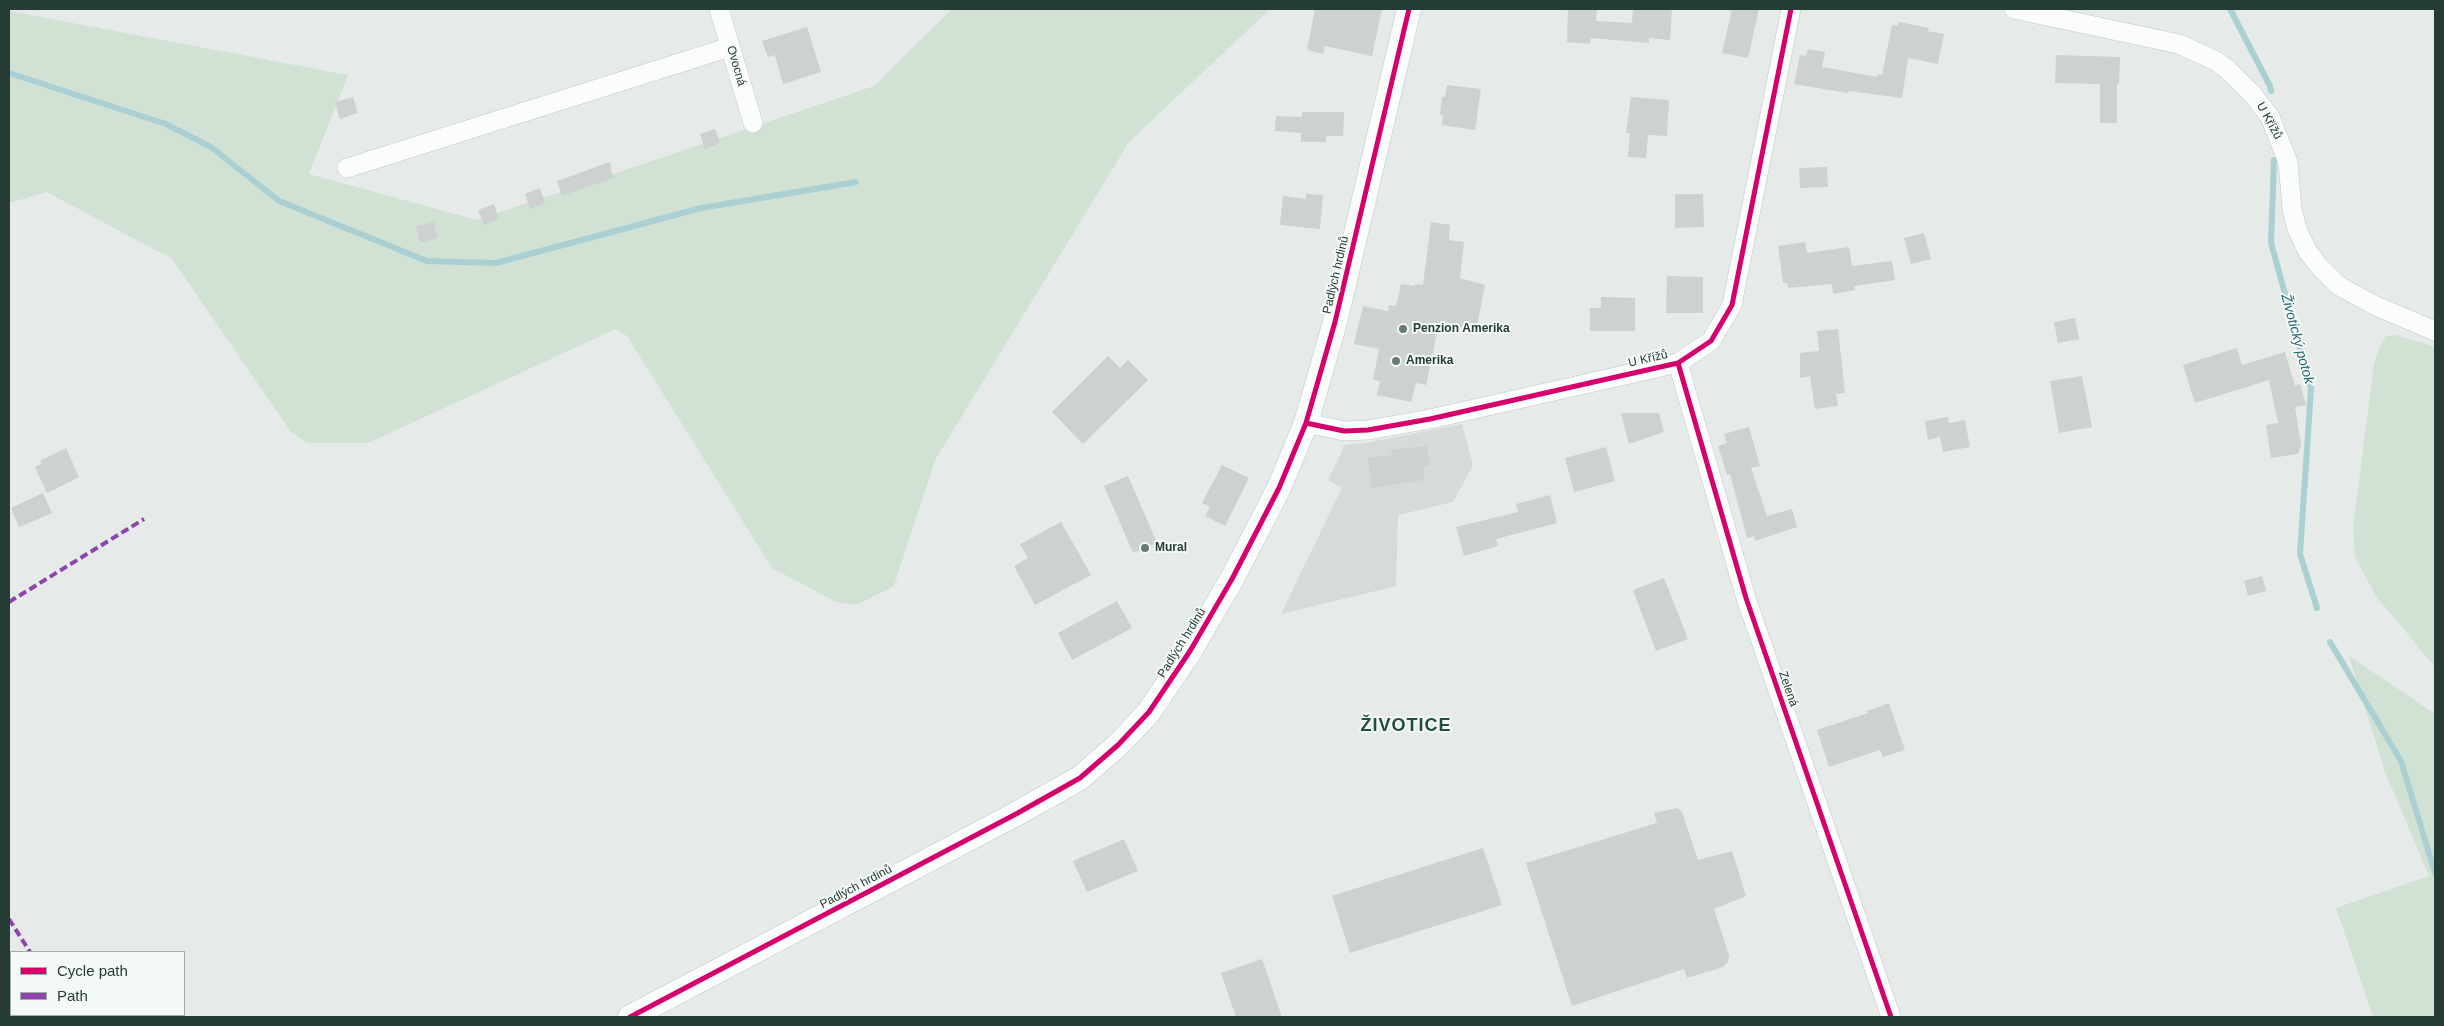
<!DOCTYPE html>
<html>
<head>
<meta charset="utf-8">
<style>
	body { margin:0 }
	#map { position:relative; width:2444px; height:1026px; overflow:hidden; background:#e6eae8; font-family:Helvetica,sans-serif }
	canvas { display:block }
	.frame { position:absolute; inset:0; border:10px solid #253c35; pointer-events:none }
	.legend { position:absolute; left:10px; top:951px; width:175px; height:65px; box-sizing:border-box; background:#f4f9f6; border:1px solid #a1ada9; margin:0; padding:6px 9px; list-style:none; font-size:15px; color:#253c35 }
	.legend li { display:flex; align-items:center; gap:10px; height:25px }
	.legend b { width:25px; border:1px solid #a1ada9 }
</style>
</head>
<body>
<div id="map">
<canvas width="2444" height="1026"></canvas>
<div class="frame"></div>
<ul class="legend">
<li><b style="height:6px;background:#d6006c"></b>Cycle path</li>
<li><b style="height:6px;background:#8e44ad"></b>Path</li>
</ul>
</div>
<script>
const ctx = document.querySelector('canvas').getContext('2d');
ctx.lineJoin = 'round';
function fill(path, color) {
  ctx.fillStyle = color;
  ctx.fill(path, 'evenodd');
}
function shape(rows) {
  const path = new Path2D();
  for (const r of rows) {
    path.moveTo(r[0], r[1]);
    for (let i = 2; i < r.length; i += 2) path.lineTo(r[i], r[i + 1]);
  }
  return path;
}
function trace(path, color, width, dash) {
  ctx.strokeStyle = color;
  ctx.lineWidth = width;
  ctx.lineCap = dash ? 'butt' : 'round';
  ctx.setLineDash(dash || []);
  ctx.stroke(path);
}
function label(font, color, halo, rows, align = 'center') {
  ctx.font = font + ' Helvetica,sans-serif';
  ctx.lineWidth = 4;
  ctx.setLineDash([]);
  ctx.textBaseline = 'middle';
  ctx.strokeStyle = halo;
  ctx.fillStyle = color;
  for (const [text, x, y, turn = 0] of rows) {
    ctx.save();
    ctx.translate(x, y);
    ctx.rotate((+turn || 0) * Math.PI / 180);
    ctx.textAlign = isNaN(turn) ? turn : align;
    if (halo) ctx.strokeText(text, 0, 0);
    ctx.fillText(text, 0, 0);
    ctx.restore();
  }
}
fill(shape([
	[1462,424,1473,465,1453,502,1398,515,1396,586,1281,614,1342,488,1328,480,1345,445,1366,443]
]), '#d4dbd8');
fill(shape([
	[952,9,1270,9,1129,142,935,460,894,586,856,605,836,602,772,568,627,336,616,329,368,443,307,443,291,432,172,259,47,192,9,203,9,11,348,75,309,174,477,220,874,86],
	[2396,335,2435,347,2435,667,2376,596,2355,557,2353,527,2374,364,2380,346,2386,336],
	[2349,656,2435,714,2435,1017,2373,1017,2336,908,2429,876,2385,772]
]), '#d1e2d5');
trace(shape([
	[2230,9,2270,86,2271,91],
	[9,73,166,124,211,147,279,201,427,261,496,263,701,208,856,182],
	[2274,160,2271,243,2311,388,2300,554,2317,608],
	[2330,642,2401,761,2435,873]
]), '#aad0d4', 6);
fill(shape([
	[1315,9,1382,9,1372,56,1325,46,1323,54,1307,50],
	[1568,9,1597,9,1596,21,1632,23,1633,9,1672,9,1670,40,1649,38,1649,43,1591,38,1590,44,1567,42],
	[1732,9,1759,9,1748,58,1722,53],
	[1899,22,1929,28,1928,31,1944,34,1938,64,1908,58,1902,98,1849,91,1848,93,1794,84,1800,55,1806,56,1808,49,1825,52,1822,67,1877,77,1878,74,1882,75,1892,25,1898,26],
	[807,27,821,72,783,84,775,55,768,57,762,41],
	[2056,55,2120,57,2119,84,2117,84,2117,123,2100,123,2100,84,2055,83],
	[1447,85,1481,89,1475,130,1442,125,1443,115,1440,115,1442,97,1445,97],
	[353,97,358,113,340,119,335,102],
	[1631,97,1669,100,1667,136,1648,135,1646,158,1628,157,1630,133,1626,133],
	[1302,112,1344,112,1343,136,1326,136,1326,142,1301,142,1301,133,1275,131,1276,116,1302,117],
	[715,129,720,143,705,149,700,134],
	[610,162,613,178,562,196,557,181],
	[1827,167,1828,187,1800,188,1799,168],
	[540,188,545,203,530,209,525,194],
	[1306,194,1323,195,1320,229,1280,225,1283,196,1306,199],
	[1675,194,1703,194,1704,227,1675,228],
	[494,204,499,219,484,225,478,210],
	[434,222,438,238,420,243,416,226],
	[1431,222,1450,225,1449,240,1464,242,1460,278,1485,285,1476,331,1439,323,1426,385,1416,383,1411,402,1377,395,1380,381,1373,380,1379,349,1354,344,1363,306,1388,311,1389,305,1396,306,1401,284,1414,286,1415,284,1423,285],
	[1924,233,1931,259,1911,264,1904,238],
	[1805,242,1807,253,1849,247,1852,266,1892,261,1895,280,1854,286,1855,290,1833,294,1832,284,1788,288,1787,283,1783,283,1778,246],
	[1667,276,1703,277,1703,313,1666,313],
	[1601,297,1635,298,1635,331,1590,331,1590,308,1601,308],
	[2075,318,2079,339,2058,343,2054,322],
	[1838,329,1845,393,1836,394,1838,406,1815,409,1810,376,1800,378,1800,353,1819,351,1817,331],
	[2237,348,2242,365,2285,352,2295,386,2300,384,2306,405,2295,407,2301,445,2298,454,2271,458,2266,425,2278,423,2269,380,2195,403,2183,365],
	[1108,356,1120,368,1128,360,1148,380,1083,444,1052,412],
	[2082,376,2092,427,2059,433,2050,381],
	[1621,413,1659,413,1664,432,1629,444],
	[1948,417,1949,423,1965,420,1970,447,1943,452,1940,437,1928,440,1925,421],
	[1749,427,1760,466,1751,468,1767,516,1792,509,1797,527,1755,541,1754,536,1747,538,1730,474,1727,475,1718,446,1727,443,1724,434],
	[1427,446,1430,465,1423,468,1424,480,1371,488,1368,458,1392,455,1391,450],
	[1606,447,1615,481,1574,492,1565,458],
	[66,448,79,477,47,493,35,467,42,464,40,461],
	[1222,465,1249,478,1225,526,1205,516,1210,507,1202,503],
	[1128,476,1157,543,1133,553,1104,486],
	[43,493,52,513,19,527,11,508],
	[1550,495,1557,523,1496,539,1498,546,1464,556,1456,527,1518,512,1516,504],
	[1061,522,1091,575,1035,605,1014,566,1028,558,1020,544],
	[2262,576,2266,591,2248,596,2244,581],
	[1664,578,1688,639,1656,651,1633,590],
	[1117,601,1132,628,1072,660,1058,633],
	[1889,703,1905,750,1883,757,1880,750,1829,767,1817,730,1868,713,1867,711],
	[1677,808,1682,812,1698,860,1732,851,1746,896,1714,909,1729,956,1728,962,1723,967,1687,978,1684,969,1572,1006,1526,863,1657,823,1654,813],
	[1124,839,1138,871,1087,892,1073,861],
	[1483,848,1502,905,1350,953,1332,896],
	[1262,959,1282,1017,1236,1017,1221,973]
]), '#cdd1cf');
const minor = shape([
	[719,9,753,123],
	[2014,9,2179,44,2216,61,2227,69,2253,95,2270,117,2288,162,2292,209,2297,229,2308,252,2319,266,2339,286,2376,306,2435,331],
	[347,168,730,47],
	[1678,363,1746,598,1891,1017],
	[1306,423,1344,431,1368,430,1430,419,1678,363,1711,341,1732,305,1791,9]
]);
const tertiary = shape([
	[630,1017,1016,814,1080,778,1118,745,1149,712,1190,651,1232,579,1279,488,1306,423,1335,322,1409,9]
]);
trace(minor, '#c3c7c5', 20);
trace(tertiary, '#c3c7c5', 25);
trace(minor, '#fbfcfc', 19);
trace(tertiary, '#fbfcfc', 24);
trace(shape([
	[9,602,144,519],
	[9,919,30,952],
	[71,1015,73,1017]
]), '#8e44ad', 4, [8, 4]);
trace(shape([
	[1678,363,1746,598,1891,1017],
	[1306,423,1344,431,1368,430,1430,419,1678,363,1711,341,1732,305,1791,9],
	[630,1017,1016,814,1080,778,1118,745,1149,712,1190,651,1232,579,1279,488,1306,423,1335,322,1409,9]
]), '#d6006c', 5);
for (const [x, y, r, color] of [
	[1403,329,5,"#697974"],
	[1396,361,5,"#697974"],
	[1145,548,5,"#697974"]
]) {
  const dot = new Path2D();
  dot.arc(x, y, r, 0, 2 * Math.PI);
  ctx.fillStyle = color;
  ctx.fill(dot);
  trace(dot, '#f4f9f6', 2);
}
label('12px', '#253c35', '#f4f9f6', [
	["Ovocná",736,66,74],
	["U Křížů",2269,121,61],
	["Padlých hrdinů",1336,275,-77],
	["U Křížů",1648,359,-13],
	["Padlých hrdinů",1182,643,-58],
	["Zelená",1788,689,71],
	["Padlých hrdinů",856,887,-28]
]);
label('bold 12px', '#253c35', '#f4f9f6', [
	["Penzion Amerika",1413,329],
	["Amerika",1406,361],
	["Mural",1155,548]
], 'left');
label('italic 14px', '#246873', '#f4f9f6', [
	["Životický potok",2297,339,75]
]);
ctx.letterSpacing = '1px';
label('bold 18px', '#224d41', '#f4f9f6', [
	["ŽIVOTICE",1406,726]
]);
ctx.letterSpacing = '0px';
</script>
</body>
</html>
